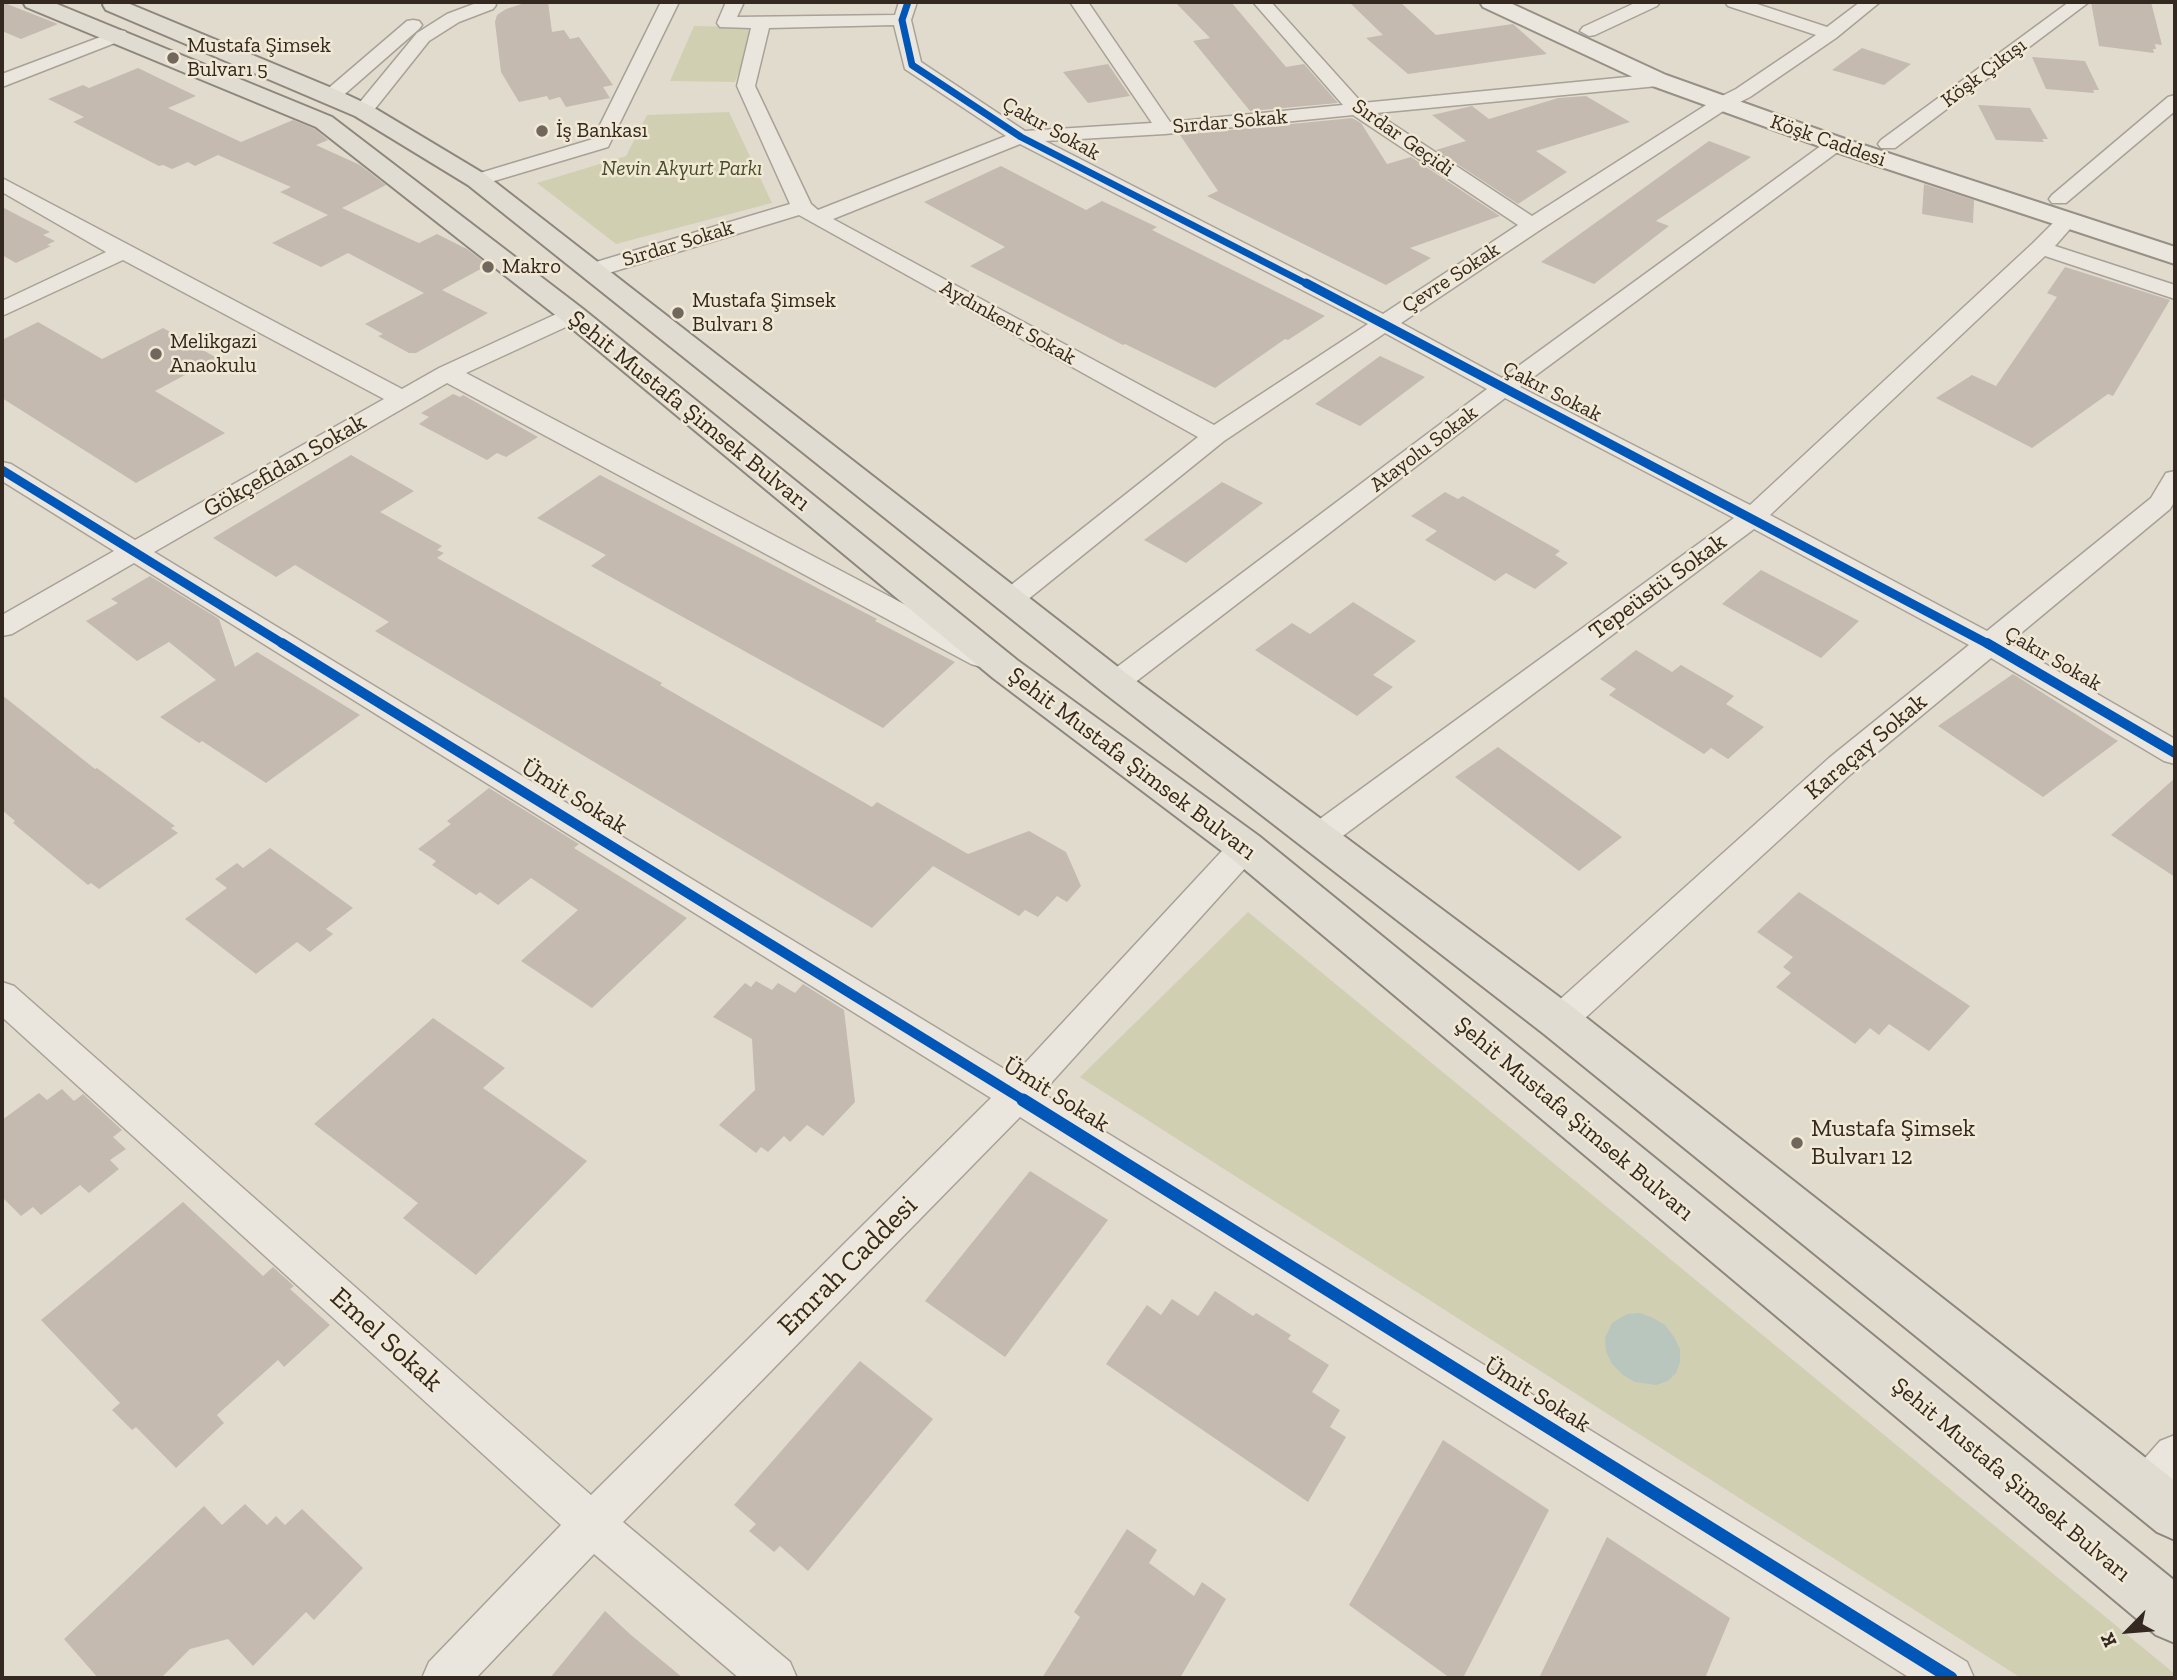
<!DOCTYPE html>
<html>
<head>
<meta charset="utf-8">
<style>
	body { margin:0 }
	#map { position:relative; width:2177px; height:1680px; overflow:hidden; background:#e1dbce; font-family:"Zilla Slab",serif }
	canvas { display:block }
	.frame { position:absolute; inset:0; border:4px solid #342920; pointer-events:none }
	.north { position:absolute; left:2093px; top:1596px; width:70px; height:70px; -webkit-text-stroke:5px #f1e9d5; paint-order:stroke; rotate:245deg; font-size:19px; font-weight:700; line-height:28px; text-align:center; color:#342920 }
	.north::after { content:''; display:block; margin:auto; width:24px; height:32px; background:#342920; clip-path:polygon(50% 0,100% 100%,50% 72%,0 100%) }
</style>
</head>
<body>
<div id="map">
<canvas width="2177" height="1680"></canvas>
<div class="frame"></div>
<div class="north">K</div>
</div>
<script>
const ctx = document.querySelector('canvas').getContext('2d');
ctx.lineJoin = 'round';
function fill(path, color) {
  ctx.fillStyle = color;
  ctx.fill(path, 'evenodd');
}
function shape(rows) {
  const path = new Path2D();
  for (const r of rows) {
    path.moveTo(r[0], r[1]);
    for (let i = 2; i < r.length; i += 2) path.lineTo(r[i], r[i + 1]);
  }
  return path;
}
function trace(path, color, width, dash) {
  ctx.strokeStyle = color;
  ctx.lineWidth = width;
  ctx.lineCap = dash ? 'butt' : 'round';
  ctx.setLineDash(dash || []);
  ctx.stroke(path);
}
function label(font, color, halo, rows, align = 'center') {
  ctx.font = font + ' "Zilla Slab",serif';
  ctx.lineWidth = 5;
  ctx.setLineDash([]);
  ctx.textBaseline = 'middle';
  ctx.strokeStyle = halo;
  ctx.fillStyle = color;
  for (const [text, x, y, turn = 0] of rows) {
    ctx.save();
    ctx.translate(x, y);
    ctx.rotate((+turn || 0) * Math.PI / 180);
    ctx.textAlign = isNaN(turn) ? turn : align;
    if (halo) ctx.strokeText(text, 0, 0);
    ctx.fillText(text, 0, 0);
    ctx.restore();
  }
}
fill(shape([
	[694,26,756,27,735,82,670,81],
	[729,112,772,203,616,244,537,183,626,156,647,115],
	[1248,912,2175,1674,2175,1678,2021,1678,1080,1077]
]), '#d0cfb2');
fill(shape([
	[1627,1314,1640,1313,1653,1318,1665,1325,1674,1337,1680,1349,1680,1362,1676,1373,1668,1381,1656,1385,1635,1382,1623,1375,1612,1364,1606,1351,1605,1338,1612,1323]
]), '#b8c6bd');
fill(shape([
	[2,2,58,24,21,39,2,31],
	[528,2,548,2,552,32,564,30,570,39,579,37,613,85,603,87,610,98,566,107,560,97,549,100,547,96,519,102,501,72,495,22,497,15,506,9],
	[1175,2,1231,2,1286,67,1304,64,1338,103,1250,111,1193,41,1210,38],
	[1349,2,1400,2,1436,35,1513,24,1547,54,1408,74,1366,38,1383,35],
	[2091,2,2151,2,2162,45,2155,44,2156,49,2153,49,2154,53,2099,46],
	[1862,48,1911,64,1884,85,1832,70],
	[2032,57,2085,61,2099,90,2093,90,2094,93,2046,89],
	[1108,64,1130,96,1088,103,1063,72],
	[138,68,196,96,168,108,241,142,293,120,315,129,328,140,316,145,360,165,386,185,342,208,419,243,437,234,467,249,488,265,442,290,488,313,416,353,409,353,378,336,383,334,365,324,424,293,348,253,321,267,272,243,328,215,280,192,291,187,218,155,195,166,188,162,172,169,163,165,159,166,73,122,84,117,48,99,83,85,89,88],
	[1586,96,1630,122,1536,151,1567,172,1518,204,1436,150,1466,141,1432,115,1472,106,1489,119,1558,98],
	[1978,105,2030,108,2048,139,2042,139,2044,142,1996,140],
	[1352,118,1361,123,1387,164,1411,157,1500,216,1410,248,1431,258,1386,285,1207,196,1218,191,1180,135],
	[1709,141,1751,157,1656,221,1669,226,1594,284,1541,262],
	[1001,166,1086,210,1102,201,1157,227,1152,230,1325,316,1288,340,1285,339,1215,388,1125,344,1123,345,970,266,1005,247,924,202],
	[1924,184,1974,200,1973,223,1922,214],
	[2,207,50,232,43,235,55,241,47,245,51,246,16,263,2,255],
	[2065,267,2170,300,2113,396,2108,394,2032,448,1936,398,1972,375,1996,386,2057,297,2047,293],
	[38,322,102,359,163,328,217,358,155,391,225,433,136,483,2,398,2,340],
	[1380,356,1425,377,1360,426,1315,404],
	[453,394,460,397,463,395,538,437,506,457,497,453,487,460,419,424,429,417,421,413],
	[351,455,414,491,380,512,442,546,437,550,444,553,437,558,662,683,660,685,872,807,877,802,968,854,1029,831,1066,852,1081,886,1067,902,1057,896,1038,917,1025,910,1019,916,933,866,872,928,375,631,389,622,295,565,276,577,213,538],
	[600,475,877,619,875,621,955,662,883,728,591,566,606,555,537,518],
	[1222,482,1263,503,1186,563,1144,540],
	[1445,492,1458,499,1463,496,1560,551,1555,555,1568,563,1535,589,1506,573,1495,581,1425,540,1437,531,1411,516],
	[1761,570,1859,621,1821,658,1722,604],
	[150,576,219,619,235,667,257,652,360,715,266,783,202,741,199,743,160,717,216,680,169,642,137,661,86,621,118,603,111,599],
	[1353,602,1416,641,1373,675,1393,687,1357,716,1255,650,1292,623,1310,634],
	[1636,650,1672,672,1681,665,1734,696,1726,704,1764,727,1728,759,1711,748,1704,754,1609,695,1616,689,1600,679],
	[2013,674,2118,741,2043,797,1938,726],
	[2,695,95,769,97,768,175,826,171,828,178,833,99,889,91,883,88,885,13,823,15,821,2,810],
	[1498,747,1622,837,1579,871,1455,777],
	[2175,778,2175,877,2111,835],
	[489,788,579,844,574,848,687,918,592,1008,521,961,578,910,531,878,498,905,480,892,476,895,432,865,436,861,418,849,451,824,447,821],
	[270,848,353,908,326,929,333,934,310,952,297,942,256,974,185,919,227,888,215,879,237,863,243,868],
	[1799,892,1970,1006,1929,1051,1889,1024,1879,1035,1870,1028,1855,1044,1776,987,1791,973,1783,967,1793,957,1757,932],
	[756,981,772,990,778,983,795,993,803,984,844,1010,855,1102,823,1136,807,1125,790,1142,784,1136,768,1152,761,1147,756,1153,719,1125,755,1090,752,1039,713,1017,745,983,751,987],
	[433,1018,505,1068,483,1088,587,1161,476,1275,403,1218,418,1203,314,1124],
	[62,1089,74,1101,83,1094,122,1130,113,1137,126,1149,110,1160,119,1169,89,1193,80,1185,41,1215,33,1207,21,1216,2,1197,2,1120,39,1093,47,1100],
	[1030,1171,1108,1220,1005,1357,925,1301],
	[183,1202,263,1276,273,1267,294,1286,290,1289,330,1325,284,1367,278,1360,217,1415,224,1423,176,1468,136,1427,132,1430,112,1410,120,1403,41,1320],
	[1215,1291,1253,1316,1256,1313,1291,1335,1288,1339,1329,1365,1312,1392,1340,1410,1330,1427,1346,1437,1308,1502,1106,1364,1147,1305,1161,1315,1172,1299,1198,1316],
	[860,1361,933,1419,808,1571,780,1546,774,1552,749,1531,756,1524,734,1505],
	[1443,1440,1549,1510,1463,1678,1450,1678,1349,1605],
	[245,1504,267,1525,276,1516,285,1525,302,1509,363,1568,314,1620,306,1612,253,1666,228,1639,190,1649,161,1678,98,1678,64,1639,204,1506,222,1525],
	[1127,1529,1157,1550,1149,1563,1194,1596,1202,1582,1226,1599,1180,1678,1042,1678,1080,1617,1074,1612],
	[1607,1537,1730,1618,1705,1678,1539,1678],
	[605,1611,631,1635,683,1678,550,1678]
]), '#c4baaf');
const street = shape([
	[479,2,494,2,496,5,493,9,459,22,429,41,370,115,356,115,353,111,356,107,417,33,447,14,479,2],
	[661,2,679,2,608,147,484,184,470,184,467,180,470,176,593,139,661,2],
	[726,2,744,2,737,17,895,15,899,2,917,2,911,20,921,62,1025,131,1152,123,1070,2,1088,2,1170,122,1343,105,1253,2,1271,2,1362,103,1658,74,1665,76,1667,80,1665,84,1658,86,1376,113,1532,216,1714,100,1736,89,1816,35,1728,6,1725,2,1751,2,1827,27,1860,2,1880,2,1836,38,1750,97,1728,108,1540,230,1401,323,1502,378,1829,140,1843,140,1846,144,1843,148,1520,387,1750,505,2033,243,2059,217,2073,217,2077,221,2055,246,2175,285,2175,299,2045,256,1770,515,1987,631,2151,498,2166,473,2175,471,2175,501,2170,509,2009,643,2175,739,2175,764,2164,761,1991,658,1851,774,1571,1031,1559,1035,1547,1031,1542,1021,1547,1011,1829,758,1969,645,1754,529,1328,847,1317,850,1306,847,1301,838,1306,829,1734,518,1505,398,1125,690,1115,693,1105,690,1101,683,1105,676,1487,389,1385,333,1224,441,1021,605,1011,608,1001,605,997,599,1001,593,1198,437,799,215,602,275,586,275,583,270,586,265,790,204,737,86,751,28,720,27,717,23,726,2],
	[894,25,905,69,1006,136,818,210,811,204,755,86,769,28,894,25],
	[1353,115,1518,225,1383,314,1045,141,1165,134,1353,115],
	[1020,144,1368,324,1214,425,833,219,1020,144],
	[1637,2,1660,2,1657,6,1595,35,1589,36,1580,31,1583,27,1637,2],
	[2069,2,2089,2,1895,148,1881,148,1878,144,1881,140,2069,2],
	[413,20,419,21,422,25,419,29,338,100,324,100,321,96,324,92,407,21,413,20],
	[119,30,125,31,128,35,125,39,2,87,2,74,119,30],
	[2175,95,2175,111,2066,203,2052,203,2049,199,2052,195,2168,97,2175,95],
	[2,178,402,389,439,368,565,310,581,310,584,315,581,320,466,373,991,650,995,657,991,664,981,667,971,664,447,383,154,552,1014,1075,1234,838,1245,835,1256,838,1261,847,1256,856,1042,1093,1967,1662,1974,1678,1910,1678,1020,1117,623,1522,790,1662,797,1678,739,1678,594,1554,476,1678,422,1678,429,1662,561,1525,2,1017,2,982,14,986,591,1495,991,1098,134,563,12,634,2,636,2,615,114,551,2,481,2,462,11,464,135,540,384,399,123,260,2,316,2,301,106,252,2,192,2,178],
	[2175,1435,2175,1487,2160,1505,2145,1511,2130,1505,2124,1490,2130,1475,2160,1441,2175,1435]
]);
const secondary = shape([
	[1480,2,1508,2,1666,75,1845,139,2175,247,2175,264,1827,149,1650,85,1483,7,1480,2]
]);
const primary = shape([
	[23,2,52,2,332,117,583,309,1017,660,1259,836,2175,1581,2175,1643,2156,1635,1231,858,993,678,563,321,316,127,26,7,23,2],
	[105,2,125,2,339,91,371,106,486,175,1127,674,1574,1008,2175,1481,2175,1540,2157,1532,1544,1034,1103,692,468,185,355,116,106,10,103,5,105,2]
]);
trace(street, '#a7a197', 3);
trace(secondary, '#969086', 4);
trace(primary, '#8c867d', 4);
fill(street, '#eae6de');
fill(secondary, '#eae6de');
fill(primary, '#e1dcd1');
trace(shape([
	[908,2,902,20,912,65,1021,137,1309,285]
]), '#0057b8', 7);
trace(shape([
	[1306,283,1990,645],
	[2,470,285,645]
]), '#0057b8', 9);
trace(shape([
	[282,643,1025,1101],
	[1987,643,2175,753]
]), '#0057b8', 10);
trace(shape([
	[1023,1100,1951,1678]
]), '#0057b8', 13);
for (const [x, y, r, color] of [
	[173,58,7,"#71675d"],
	[542,131,7,"#71675d"],
	[488,267,7,"#71675d"],
	[678,313,7,"#71675d"],
	[156,354,7,"#71675d"],
	[1797,1143,7,"#71675d"]
]) {
  const dot = new Path2D();
  dot.arc(x, y, r, 0, 2 * Math.PI);
  ctx.fillStyle = color;
  ctx.fill(dot);
  trace(dot, '#f1e9d5', 2.5);
}
label('21px', '#342920', '#f1e9d5', [
	["Mustafa Şimsek",187,46],
	["Bulvarı 5",187,70],
	["İş Bankası",556,131],
	["Makro",502,267],
	["Mustafa Şimsek",692,301],
	["Bulvarı 8",692,325],
	["Melikgazi",170,342],
	["Anaokulu",170,366]
], 'left');
label('21px', '#342920', '#f1e9d5', [
	["Köşk Çıkışı",1984,73,-37],
	["Sırdar Sokak",1230,122,-5],
	["Çakır Sokak",1051,129,29],
	["Sırdar Geçidi",1403,138,35],
	["Köşk Caddesi",1828,141,19],
	["Sırdar Sokak",678,244,-17],
	["Çevre Sokak",1451,278,-33],
	["Aydınkent Sokak",1008,323,29],
	["Çakır Sokak",1552,392,27],
	["Atayolu Sokak",1424,449,-37],
	["Çakır Sokak",2053,659,30]
]);
label('italic 21px', '#464f29', '#f1e9d5', [
	["Nevin Akyurt Parkı",682,169]
]);
label('24px', '#342920', '#f1e9d5', [
	["Şehit Mustafa Şimsek Bulvarı",689,411,39],
	["Gökçefidan Sokak",285,466,-30],
	["Tepeüstü Sokak",1658,587,-36],
	["Karaçay Sokak",1866,747,-40],
	["Şehit Mustafa Şimsek Bulvarı",1132,764,37],
	["Ümit Sokak",574,797,32],
	["Ümit Sokak",1056,1095,32],
	["Şehit Mustafa Şimsek Bulvarı",1574,1119,40],
	["Ümit Sokak",1537,1395,32],
	["Şehit Mustafa Şimsek Bulvarı",2011,1480,40]
]);
label('24px', '#342920', '#f1e9d5', [
	["Mustafa Şimsek",1811,1129],
	["Bulvarı 12",1811,1157]
], 'left');
label('28px', '#342920', '#f1e9d5', [
	["Emrah Caddesi",848,1266,-45],
	["Emel Sokak",386,1340,42]
]);
</script>
</body>
</html>
